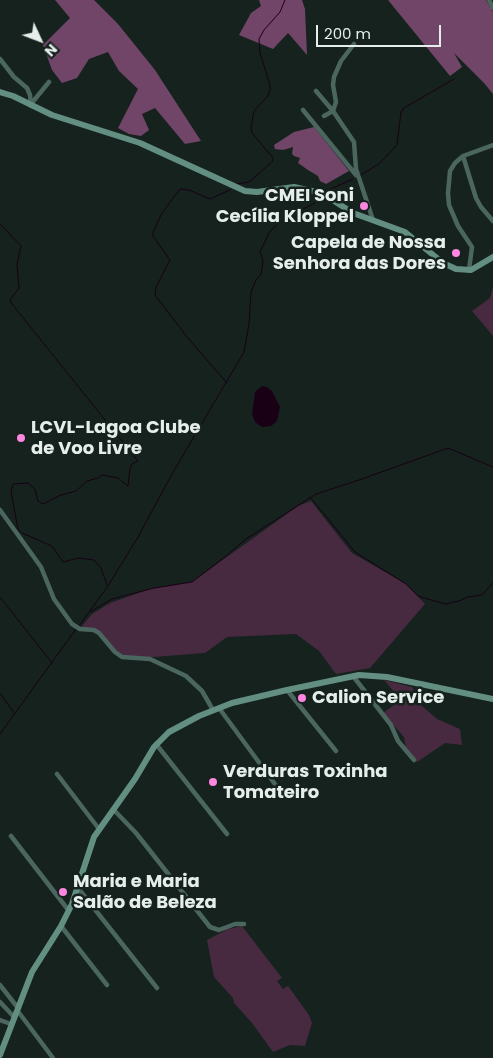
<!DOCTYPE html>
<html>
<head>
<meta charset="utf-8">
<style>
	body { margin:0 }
	#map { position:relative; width:493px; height:1058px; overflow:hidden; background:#15221e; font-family:Poppins,sans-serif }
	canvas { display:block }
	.north { position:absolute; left:15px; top:15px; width:50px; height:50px; -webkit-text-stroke:4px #15221e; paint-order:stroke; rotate:133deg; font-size:14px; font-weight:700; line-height:20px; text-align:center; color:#e6eeeb }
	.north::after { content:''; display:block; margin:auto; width:18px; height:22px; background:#e6eeeb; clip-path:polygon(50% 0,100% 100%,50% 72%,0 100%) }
	.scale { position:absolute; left:316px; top:25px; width:125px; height:22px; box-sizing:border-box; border:2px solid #e6eeeb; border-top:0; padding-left:6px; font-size:15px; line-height:18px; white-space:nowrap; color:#e6eeeb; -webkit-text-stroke:4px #15221e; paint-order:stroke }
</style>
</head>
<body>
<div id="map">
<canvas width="493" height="1058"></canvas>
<div class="north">N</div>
<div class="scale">200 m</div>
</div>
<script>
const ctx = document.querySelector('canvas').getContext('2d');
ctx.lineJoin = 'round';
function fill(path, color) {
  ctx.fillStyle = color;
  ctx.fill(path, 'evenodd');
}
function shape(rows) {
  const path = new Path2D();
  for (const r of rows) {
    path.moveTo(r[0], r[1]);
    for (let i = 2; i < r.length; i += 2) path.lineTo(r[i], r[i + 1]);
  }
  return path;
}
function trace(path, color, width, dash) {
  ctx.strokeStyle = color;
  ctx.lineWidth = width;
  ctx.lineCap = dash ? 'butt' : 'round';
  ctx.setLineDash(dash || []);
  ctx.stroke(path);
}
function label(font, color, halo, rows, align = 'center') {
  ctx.font = font + ' Poppins,sans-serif';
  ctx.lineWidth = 5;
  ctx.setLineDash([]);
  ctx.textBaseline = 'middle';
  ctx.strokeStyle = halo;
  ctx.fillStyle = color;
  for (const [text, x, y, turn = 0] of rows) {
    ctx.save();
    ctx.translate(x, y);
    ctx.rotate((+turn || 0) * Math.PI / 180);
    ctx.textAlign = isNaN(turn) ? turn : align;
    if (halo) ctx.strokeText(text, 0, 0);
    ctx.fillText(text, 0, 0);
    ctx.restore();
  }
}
fill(shape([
	[493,287,493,336,472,311,490,298],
	[311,501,352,553,406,584,425,604,370,668,336,674,319,651,296,634,227,637,205,653,127,659,122,657,102,636,81,627,92,614,110,603,150,589,192,582,298,506],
	[384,680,412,687,421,705,437,719,460,729,462,745,445,743,417,762,406,748,404,737,383,713,401,700],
	[242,926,282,978,277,981,283,989,288,986,309,1015,312,1023,305,1046,290,1045,273,1052,252,1023,234,1003,233,998,214,977,207,940,228,929]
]), '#472a40');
fill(shape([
	[55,0,94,0,118,24,155,70,201,141,185,144,155,108,142,114,149,130,141,136,129,134,118,128,138,89,119,71,108,52,89,59,77,78,62,83,52,70,43,45,70,18],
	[259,0,302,0,305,9,307,55,288,33,273,49,239,35,251,13,261,6],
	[388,0,486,0,493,12,493,94,484,83,454,53,462,67,450,76],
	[314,127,349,171,326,184,320,181,318,176,308,170,298,163,300,158,294,156,292,154,293,147,283,150,275,149,274,145,294,132]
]), '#714567');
fill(shape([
	[262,386,267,387,272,391,280,407,277,421,271,426,262,427,255,422,252,414,255,392]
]), '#1a0015');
trace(shape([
	[361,175,380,163,397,145,401,112,404,108,454,79],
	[237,184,249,182,273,161,273,158,252,133,251,128,254,111,268,96,270,90,270,85,260,53,259,39,264,30,280,12,285,0],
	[326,191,353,179],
	[0,224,21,246,17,264,19,288,10,300,12,304,138,461,132,464,130,468,128,486,118,478,102,475,98,478,87,481,76,491,61,495,43,504,38,501,35,489,28,483,13,484,11,492,18,529,22,533,52,546,63,562,79,558,94,560,101,568,107,585],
	[227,383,187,337,155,295,156,287,170,260,153,236,153,232,162,213,180,189,189,190,210,199,230,190],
	[310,497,355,552,406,584,418,596,445,604,459,601,468,597,482,595,493,583],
	[0,597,52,663],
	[90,612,112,599,154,588,192,582,226,556,246,539,316,494,359,480,448,448,493,467],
	[79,626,108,586,138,537,172,474,244,352,249,324,251,292,256,280,261,274,263,261,260,252,270,231,282,220,313,204,319,199],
	[0,693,14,713],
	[0,734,76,629]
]), '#1a0015', 1);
trace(shape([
	[489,0,493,8],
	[354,44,341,61,334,77,333,85,336,102,333,111,354,142,356,169,373,220],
	[0,59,14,77,27,88,30,95,31,106],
	[316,91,333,111,324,116],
	[31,104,49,82],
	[303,110,356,175],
	[463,156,476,198,481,207,493,221],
	[469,270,472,247,458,226,449,205,448,193,450,171,455,163,463,156,493,145],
	[0,510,41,567,54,599,72,624,80,629,94,630,99,633,115,652,122,657,150,659,186,676,202,691,213,710],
	[353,676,391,725,398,741,414,760],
	[287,690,336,751],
	[219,708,283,795],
	[156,744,227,834],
	[57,774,99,829],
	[113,809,136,833,210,927,219,930,235,924,244,924],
	[11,836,69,911],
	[78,888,157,988],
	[61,926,107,985],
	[0,985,18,1008],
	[0,1002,14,1017],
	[17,1010,53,1058],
	[0,1020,11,1024]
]), '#4b665e', 4.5);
trace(shape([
	[0,92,13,96,52,115,140,143,245,191,257,192,294,187,317,192,331,199,353,213,405,232,443,263,456,269,471,270,493,257],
	[0,1055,32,972,61,926,72,904,94,837,135,779,154,747,169,732,199,716,232,703,287,690,359,675,387,677,493,699]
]), '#638f83', 6);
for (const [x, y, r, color] of [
	[364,206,5,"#fd86e2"],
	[456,253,5,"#fd86e2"],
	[21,438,5,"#fd86e2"],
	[302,698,5,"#fd86e2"],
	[213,782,5,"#fd86e2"],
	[63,892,5,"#fd86e2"]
]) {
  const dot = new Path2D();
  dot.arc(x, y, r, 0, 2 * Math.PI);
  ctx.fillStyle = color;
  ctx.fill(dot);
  trace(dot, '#15221e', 2);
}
label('bold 18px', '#e6eeeb', '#15221e', [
	["CMEI Soni",354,196,"right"],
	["Cecília Kloppel",354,217,"right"],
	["Capela de Nossa",446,243,"right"],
	["Senhora das Dores",446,264,"right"],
	["LCVL-Lagoa Clube",31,428],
	["de Voo Livre",31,449],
	["Calion Service",312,698],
	["Verduras Toxinha",223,772],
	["Tomateiro",223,793],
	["Maria e Maria",73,882],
	["Salão de Beleza",73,903]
], 'left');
</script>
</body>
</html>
